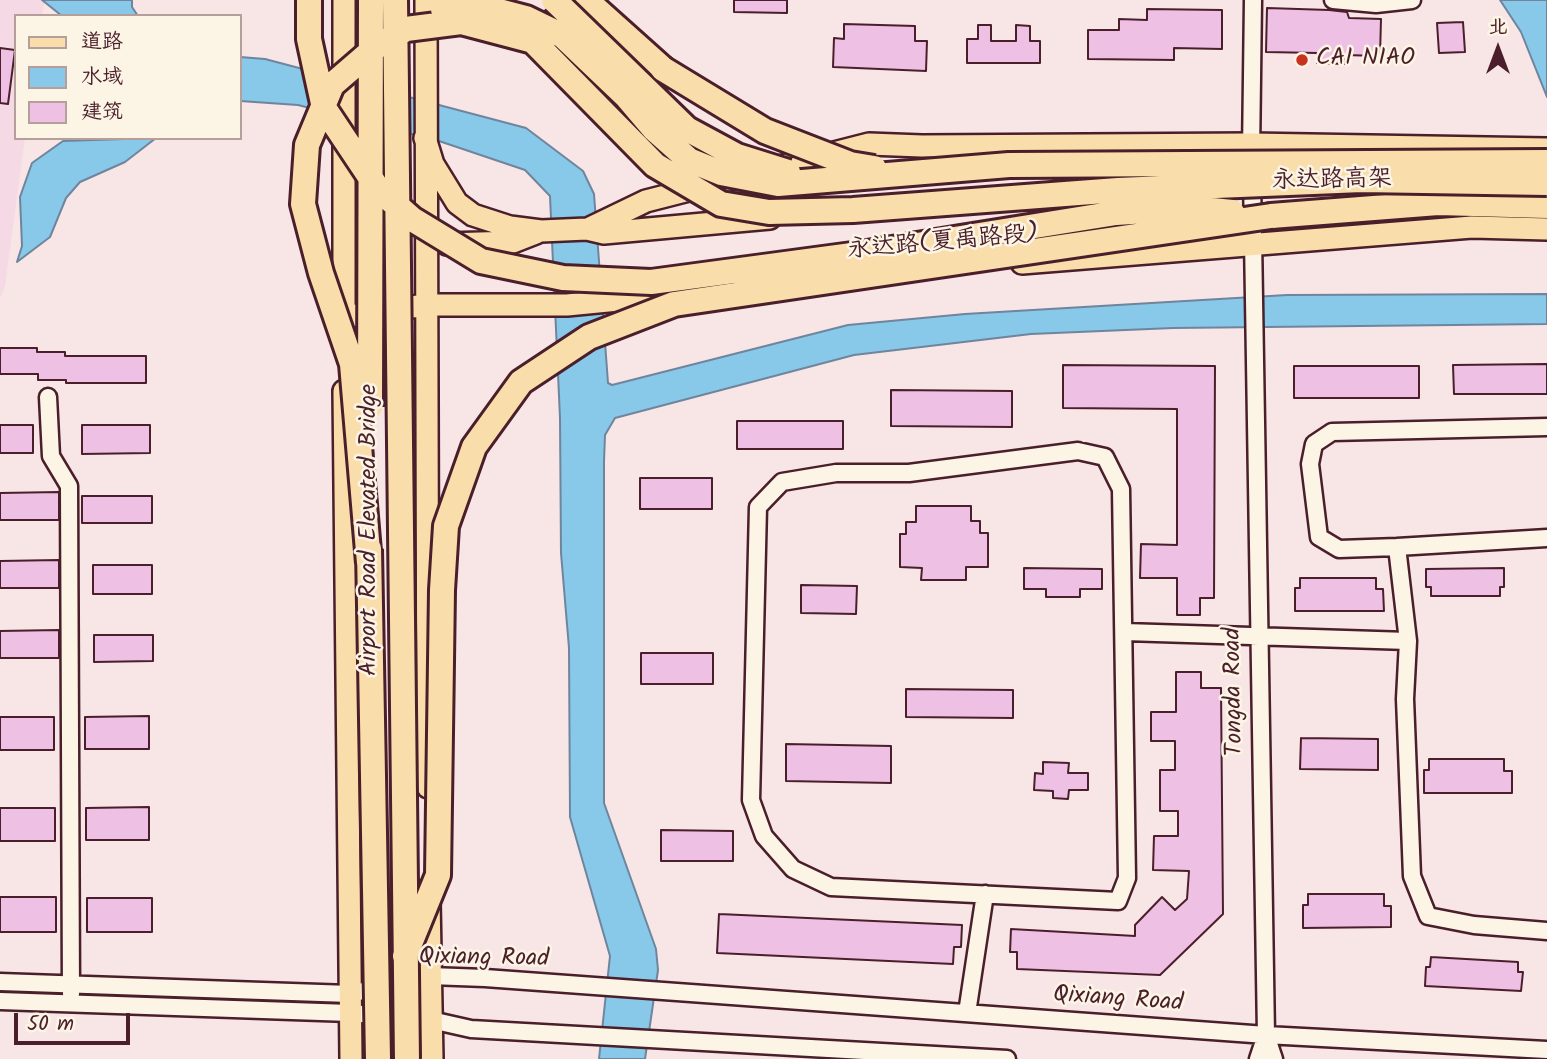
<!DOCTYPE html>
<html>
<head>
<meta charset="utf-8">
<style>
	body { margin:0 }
	#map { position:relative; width:1547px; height:1059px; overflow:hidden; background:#f8e5e5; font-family:Kalam,"LXGW WenKai TC",sans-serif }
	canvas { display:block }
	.legend { position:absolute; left:14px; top:14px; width:228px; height:126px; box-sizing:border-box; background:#fcf5e5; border:2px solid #b59f9b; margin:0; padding:9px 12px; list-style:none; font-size:21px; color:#4a1f2b }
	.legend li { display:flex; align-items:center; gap:14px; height:35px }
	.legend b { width:35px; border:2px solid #b59f9b }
	.north { position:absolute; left:1463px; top:14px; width:70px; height:70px; -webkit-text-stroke:5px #fcf5e5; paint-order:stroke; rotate:0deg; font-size:19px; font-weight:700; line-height:28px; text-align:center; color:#4a1f2b }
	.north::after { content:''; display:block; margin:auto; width:24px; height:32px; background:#4a1f2b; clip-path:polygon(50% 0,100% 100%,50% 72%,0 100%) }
	.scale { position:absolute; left:14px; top:1013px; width:116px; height:32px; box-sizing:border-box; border:4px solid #4a1f2b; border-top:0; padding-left:9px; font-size:21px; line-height:24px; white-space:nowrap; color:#4a1f2b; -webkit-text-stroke:5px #fcf5e5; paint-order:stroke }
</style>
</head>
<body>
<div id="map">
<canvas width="1547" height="1059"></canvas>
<ul class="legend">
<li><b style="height:9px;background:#f9deab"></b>道路</li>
<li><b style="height:19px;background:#88c9e9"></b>水域</li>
<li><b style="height:19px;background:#edc0e4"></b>建筑</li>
</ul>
<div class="north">北</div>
<div class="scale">50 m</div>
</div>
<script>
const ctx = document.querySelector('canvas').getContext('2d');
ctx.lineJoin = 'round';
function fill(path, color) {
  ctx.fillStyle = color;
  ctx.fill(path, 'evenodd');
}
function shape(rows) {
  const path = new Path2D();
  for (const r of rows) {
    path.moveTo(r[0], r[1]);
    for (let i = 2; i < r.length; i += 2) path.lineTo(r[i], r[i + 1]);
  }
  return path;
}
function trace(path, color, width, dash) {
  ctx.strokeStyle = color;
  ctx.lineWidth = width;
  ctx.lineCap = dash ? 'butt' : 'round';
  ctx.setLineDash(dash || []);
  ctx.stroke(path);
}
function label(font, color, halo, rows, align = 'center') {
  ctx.font = font + ' Kalam,"LXGW WenKai TC",sans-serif';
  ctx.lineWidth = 5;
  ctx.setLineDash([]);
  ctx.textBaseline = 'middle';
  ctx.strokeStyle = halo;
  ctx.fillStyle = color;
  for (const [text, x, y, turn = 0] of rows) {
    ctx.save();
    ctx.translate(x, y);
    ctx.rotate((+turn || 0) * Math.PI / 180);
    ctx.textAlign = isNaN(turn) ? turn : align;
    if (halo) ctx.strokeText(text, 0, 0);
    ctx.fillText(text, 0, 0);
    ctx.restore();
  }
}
fill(shape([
	[0,0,45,0,42,16,16,16,16,138,25,138,5,286,0,298]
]), '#f5dae5');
const water = shape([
	[42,0,132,0,132,7,138,16,62,16,42,0],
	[1500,0,1547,0,1547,97,1521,32,1500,0],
	[240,57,265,59,526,128,583,171,594,194,608,383,612,385,848,325,965,314,1287,295,1547,294,1547,324,1173,328,1031,334,854,355,615,418,605,435,604,461,604,803,656,949,658,970,645,1059,599,1059,610,956,570,817,569,648,561,553,560,418,550,196,525,170,439,141,298,105,240,101,240,57],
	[156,138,125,162,80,182,66,198,50,237,17,262,22,246,20,197,32,163,63,141,156,138]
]);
fill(water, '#88c9e9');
trace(water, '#6f859d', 2);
const building = shape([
	[734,0,787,0,787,13,734,12,734,0],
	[1267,8,1329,10,1347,12,1349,18,1381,19,1380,56,1344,55,1344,64,1317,63,1317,53,1266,52,1267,8],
	[1147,9,1222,10,1222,49,1174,48,1174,60,1088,59,1088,30,1119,30,1119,19,1147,20,1147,9],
	[1463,22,1465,52,1439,53,1437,23,1463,22],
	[844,24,915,26,915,41,927,41,926,71,833,67,834,38,844,39,844,24],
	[978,25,991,25,991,41,1016,41,1016,25,1030,26,1030,41,1040,41,1040,63,967,63,967,39,978,39,978,25],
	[0,48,15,50,8,104,0,103,0,48],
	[0,348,37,348,37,352,65,352,65,356,146,356,146,383,66,383,66,380,38,380,38,374,0,374,0,348],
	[1547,364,1547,394,1454,394,1453,365,1547,364],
	[1063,365,1215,366,1214,598,1200,598,1200,615,1177,615,1177,578,1140,578,1141,544,1177,545,1177,409,1063,408,1063,365],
	[1294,366,1419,366,1419,398,1294,398,1294,366],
	[891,390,1012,391,1012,427,891,426,891,390],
	[737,421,843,421,843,449,737,449,737,421],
	[0,425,33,425,33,453,0,453,0,425],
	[82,425,150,425,150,453,82,454,82,425],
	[640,478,712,478,712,509,640,509,640,478],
	[59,492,59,520,0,520,0,493,59,492],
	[82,496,152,496,152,523,82,523,82,496],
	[916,506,971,506,971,521,980,521,980,533,988,533,988,567,966,567,966,580,921,580,922,568,900,567,900,534,906,534,906,522,916,522,916,506],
	[59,560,59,588,0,588,0,561,59,560],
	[93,565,152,565,152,594,93,594,93,565],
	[1024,568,1102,569,1102,589,1080,589,1080,597,1046,597,1046,589,1024,589,1024,568],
	[1504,568,1504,587,1500,587,1500,596,1431,596,1431,587,1426,587,1426,569,1504,568],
	[1300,578,1376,578,1376,589,1383,589,1384,611,1295,611,1295,588,1300,588,1300,578],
	[801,585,857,586,856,614,801,613,801,585],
	[59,630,59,658,0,658,0,631,59,630],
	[94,635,153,635,153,661,94,662,94,635],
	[641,653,713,653,713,684,641,684,641,653],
	[1176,672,1201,672,1201,688,1221,688,1223,914,1160,975,1017,969,1017,952,1010,952,1011,929,1135,936,1135,925,1162,897,1175,910,1187,899,1189,871,1153,870,1154,836,1178,836,1178,811,1160,811,1160,770,1175,770,1175,741,1151,741,1151,712,1176,712,1176,672],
	[906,689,1013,690,1013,718,906,717,906,689],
	[149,716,149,749,85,749,85,717,149,716],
	[0,717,54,717,54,750,0,750,0,717],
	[1301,738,1378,739,1378,770,1300,769,1301,738],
	[786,744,891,746,891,783,786,781,786,744],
	[1429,759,1504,759,1504,771,1512,771,1512,793,1424,793,1424,770,1429,770,1429,759],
	[1043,762,1069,763,1068,773,1088,773,1088,790,1069,790,1068,799,1053,798,1053,791,1034,790,1035,773,1043,774,1043,762],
	[149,807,149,840,86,840,86,808,149,807],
	[0,808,55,808,55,841,0,841,0,808],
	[661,830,733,831,733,861,661,861,661,830],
	[1308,894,1384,894,1384,906,1391,906,1391,927,1303,928,1303,905,1308,905,1308,894],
	[0,897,56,897,56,932,0,932,0,897],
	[87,898,152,898,152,932,87,932,87,898],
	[719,914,962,925,961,947,954,947,953,964,717,953,719,914],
	[1431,957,1518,962,1518,972,1523,972,1521,991,1425,986,1426,967,1430,967,1431,957]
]);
fill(building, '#edc0e4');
trace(building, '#4a1f2b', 2);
const minor = shape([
	[1333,0,1376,4,1412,0],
	[1251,154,1253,0],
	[1252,177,1266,1035],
	[48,397,51,456,69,486,71,994],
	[1078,451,1105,457,1121,489,1127,878,1118,901,831,887,793,869,764,836,751,800,758,507,782,482,836,473,909,473,1078,451],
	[1547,538,1397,547,1408,641,1405,699,1412,876,1428,916,1474,925,1547,931],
	[1397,547,1339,549,1319,537,1310,464,1314,444,1332,432,1547,427],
	[1125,632,1408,641],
	[0,982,350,994,430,976,485,978,1266,1035,1547,1050],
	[0,1001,350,1013,431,1020,471,1029,1007,1059],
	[967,1013,985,894],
	[1258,1059,1266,1035,1274,1059]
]);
const major = shape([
	[344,0,344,330],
	[426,0,428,787],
	[425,138,433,164,457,203,473,215,510,227,541,231,587,229,604,233,770,218],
	[590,228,646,201,869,144,922,146,1251,144,1547,149],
	[447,244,513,242,536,233],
	[1022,263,1472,227,1547,229],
	[344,317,425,305,567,305,690,293],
	[344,391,351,1059],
	[429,900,432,1059]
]);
const highway = shape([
	[586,0,663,69],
	[1271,216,1438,203,1547,206]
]);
trace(minor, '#4a1f2b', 21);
trace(major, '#4a1f2b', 26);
trace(highway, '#4a1f2b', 30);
trace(minor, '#fcf5e5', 16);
trace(major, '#f9deab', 21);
trace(highway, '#f9deab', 24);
const highwayBridge = shape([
	[309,0,309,39,324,108,378,189,412,219,481,261,563,278,651,282,867,253,1116,213,1192,208,1232,212],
	[395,0,407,1059],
	[554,0,687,129,737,156,788,172],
	[443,9,487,8,526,18,563,36,626,96,654,129,689,160,721,173,778,184,1009,165,1547,162],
	[663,69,765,131,850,164,874,168],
	[370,407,371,0],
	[369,549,378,1059],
	[369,563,352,364,321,273,303,204,307,145,332,85,376,47,406,29,461,22,533,41,655,165,721,204,769,212,853,210,1118,190,1362,180,1547,183],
	[405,956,438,875,442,590,446,526,474,447,521,382,589,337,674,304,1271,216]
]);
trace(highwayBridge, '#4a1f2b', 30, []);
trace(highwayBridge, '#f9deab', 24);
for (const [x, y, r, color] of [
	[1302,60,7,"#c8321e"]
]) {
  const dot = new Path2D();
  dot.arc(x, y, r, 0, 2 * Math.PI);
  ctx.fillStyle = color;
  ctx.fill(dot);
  trace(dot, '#fcf5e5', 2.5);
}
label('24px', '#4a1f2b', '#fcf5e5', [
	["CAI NIAO",1316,60]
], 'left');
label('24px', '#4a1f2b', '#fcf5e5', [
	["永达路高架",1332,182,-1],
	["永达路(夏禹路段)",943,244,-5],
	["Airport Road Elevated Bridge",371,530,-90],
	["Tongda Road",1236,692,-91],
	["Qixiang Road",484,960,1],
	["Qixiang Road",1118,1001,4]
]);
</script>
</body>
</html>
